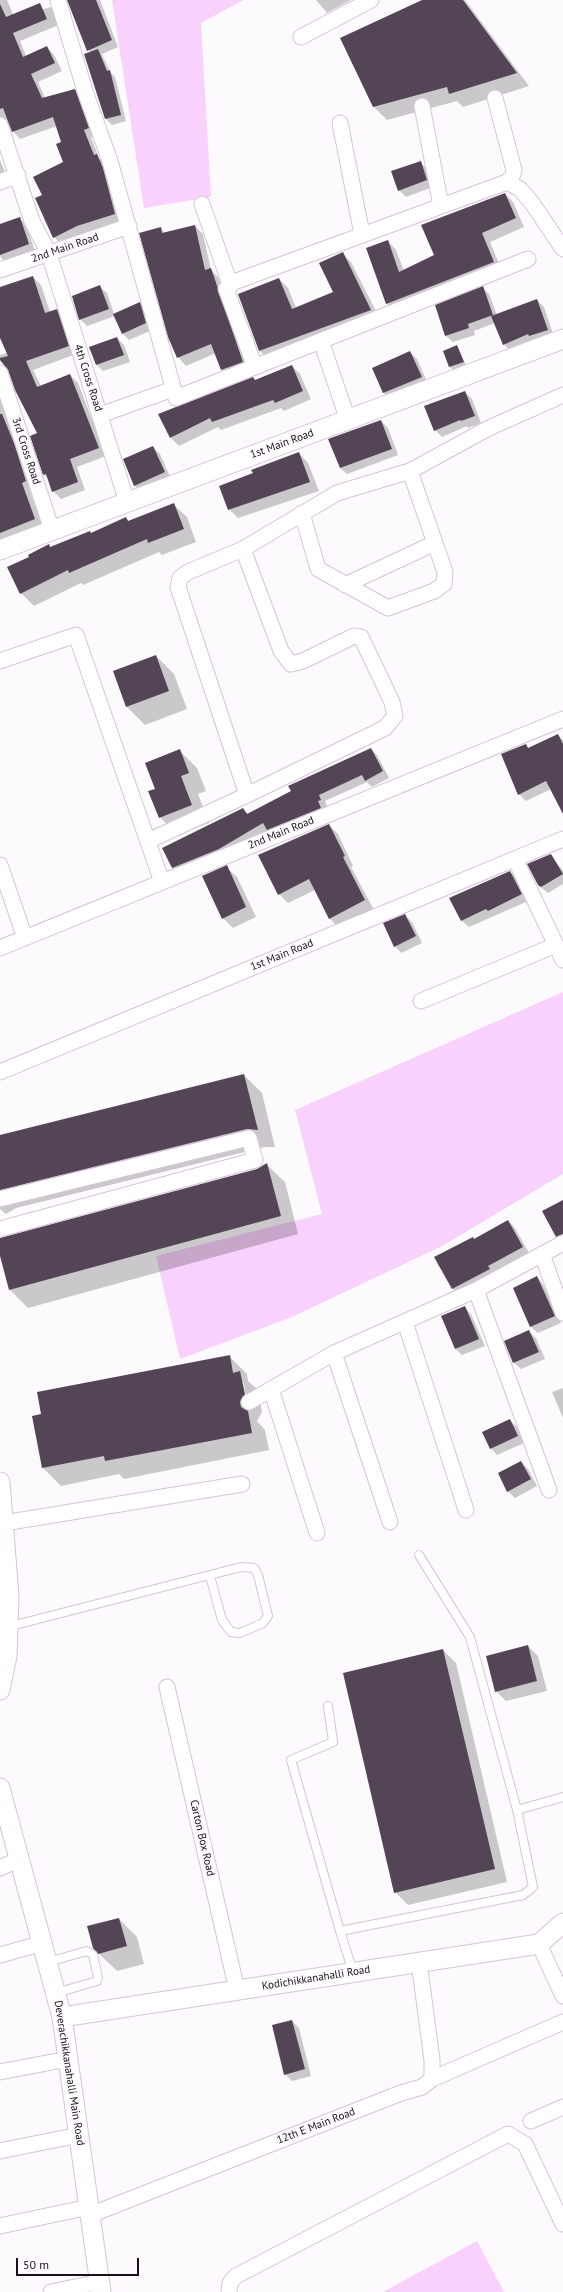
<!DOCTYPE html>
<html>
<head>
<meta charset="utf-8">
<style>
	body { margin:0 }
	#map { position:relative; width:563px; height:2292px; overflow:hidden; background:#fdfafe; font-family:"PT Sans",sans-serif }
	canvas { display:block }
	.scale { position:absolute; left:16px; top:2258px; width:123px; height:18px; box-sizing:border-box; border:2px solid #171117; border-top:0; padding-left:5px; font-size:12px; line-height:14px; white-space:nowrap; color:#171117; -webkit-text-stroke:3px #fdfafe; paint-order:stroke }
</style>
</head>
<body>
<div id="map">
<canvas width="563" height="2292"></canvas>
<div class="scale">50 m</div>
</div>
<script>
const ctx = document.querySelector('canvas').getContext('2d');
ctx.lineJoin = 'round';
function fill(path, color) {
  ctx.fillStyle = color;
  ctx.fill(path, 'evenodd');
}
function shape(rows) {
  const path = new Path2D();
  for (const r of rows) {
    path.moveTo(r[0], r[1]);
    for (let i = 2; i < r.length; i += 2) path.lineTo(r[i], r[i + 1]);
  }
  return path;
}
function trace(path, color, width, dash) {
  ctx.strokeStyle = color;
  ctx.lineWidth = width;
  ctx.lineCap = dash ? 'butt' : 'round';
  ctx.setLineDash(dash || []);
  ctx.stroke(path);
}
function label(font, color, halo, rows, align = 'center') {
  ctx.font = font + ' "PT Sans",sans-serif';
  ctx.lineWidth = 4;
  ctx.setLineDash([]);
  ctx.textBaseline = 'middle';
  ctx.strokeStyle = halo;
  ctx.fillStyle = color;
  for (const [text, x, y, turn = 0] of rows) {
    ctx.save();
    ctx.translate(x, y);
    ctx.rotate((+turn || 0) * Math.PI / 180);
    ctx.textAlign = isNaN(turn) ? turn : align;
    if (halo) ctx.strokeText(text, 0, 0);
    ctx.fillText(text, 0, 0);
    ctx.restore();
  }
}
fill(shape([
	[112,0,243,0,201,23,211,197,144,208],
	[563,992,563,1174,442,1246,292,1317,180,1359,156,1256,322,1214,295,1110],
	[477,2241,504,2292,383,2292]
]), '#f8d1fc');
fill(shape([
	[0,0,7,0,15,19,50,7,58,15,61,24,20,41,26,56,47,47,54,55,62,71,38,82,45,98,75,90,82,97,96,136,91,137,99,158,104,163,123,222,62,245,54,237,43,196,64,163,62,143,57,126,20,139,13,131,10,125,5,124,0,130],
	[100,0,118,47,102,54,110,72,115,77,126,121,112,125,106,119,85,55,90,53,69,1],
	[316,0,351,0,327,13],
	[425,0,465,0,529,86,463,107,457,101,387,120,374,107,341,39],
	[0,160,6,174,0,176],
	[420,162,427,169,433,187,406,197,399,190],
	[505,194,513,202,524,227,490,242,502,271,395,312,387,303,388,241,396,250,404,271,435,255],
	[19,218,26,225,35,251,5,262,0,256,0,225],
	[195,226,203,234,211,270,218,277,251,370,230,378,222,370,216,353,186,366,178,357,161,228,165,233],
	[342,253,351,262,380,319,269,360,260,351,239,295,279,279,288,288,296,308,334,293],
	[33,277,41,285,50,312,56,310,65,318,76,354,33,370,41,386,70,375,78,383,106,456,77,467,85,490,61,499,53,491,48,479,44,474,38,434,10,370,0,358,0,355,7,353,0,335,0,288],
	[100,287,107,293,114,314,140,303,146,310,152,330,129,340,123,334,115,316,87,326,80,319],
	[483,288,489,294,497,315,537,300,544,307,554,337,510,351,504,344,495,323,474,331,475,335,453,342,446,336,436,306],
	[117,338,124,345,130,362,103,371,97,365],
	[457,346,466,365,453,370,450,367],
	[410,352,417,359,428,384,391,400,384,393,373,368],
	[292,366,300,374,311,399,284,411,281,408,221,430,218,427,179,446,171,438,256,381],
	[0,392,34,490,30,491,43,528,0,543],
	[465,392,472,399,481,423,468,428,467,426,442,437,435,430],
	[381,421,388,428,398,455,347,474,340,468],
	[153,447,160,454,171,479,141,493,135,486,124,460],
	[299,453,308,463,319,491,238,518,229,509,254,474],
	[174,505,187,517,196,542,162,555,159,552,83,585,81,583,34,606,21,593,9,568,49,546,51,548,92,534,126,518,129,522],
	[156,656,174,674,187,709,145,725,127,707,114,671],
	[558,735,563,740,563,811,551,789,526,801,519,794,526,745,529,749],
	[371,749,377,755,389,778,372,787,367,782,325,801,327,806,324,808,327,814,274,836,268,830,226,855,179,874,173,868,163,848,243,809,248,814],
	[179,750,197,768,206,791,198,794,209,823,177,835,160,817,156,789],
	[329,825,338,834,353,866,351,867,374,910,339,928,330,919,315,890,288,903,279,894],
	[551,855,563,871,563,884,548,893,538,885],
	[226,867,237,877,256,917,233,928,223,918],
	[510,872,517,878,528,901,469,927,462,921,450,899],
	[405,915,412,922,422,943,401,953,395,946],
	[244,1075,262,1093,275,1147,265,1147,16,1208,6,1214,0,1209,0,1136],
	[267,1165,285,1182,298,1234,28,1308,10,1290,0,1252,0,1239,258,1170],
	[508,1221,515,1228,529,1253,459,1296,453,1289,435,1257,474,1240],
	[537,1277,543,1284,561,1323,538,1333,531,1327,514,1288],
	[464,1307,471,1314,485,1346,462,1355,456,1349,442,1316],
	[529,1332,536,1338,545,1359,521,1369,514,1363,506,1342],
	[229,1356,247,1374,248,1381,258,1390,262,1412,257,1421,265,1430,269,1450,124,1479,119,1474,61,1486,43,1468,42,1415],
	[241,1379,243,1382,247,1399,245,1399],
	[563,1388,563,1418,552,1392],
	[510,1420,517,1427,524,1443,497,1455,491,1448],
	[521,1462,528,1469,537,1486,515,1498,508,1491],
	[528,1646,538,1656,547,1691,506,1701,496,1691],
	[443,1650,456,1663,507,1882,408,1905,395,1892],
	[119,1919,137,1937,144,1964,117,1971,93,1948],
	[292,2021,299,2028,311,2076,292,2081,285,2074]
]), '#0003');
fill(shape([
	[67,0,96,0,112,40,87,51],
	[422,0,463,0,517,73,449,94,447,87,373,107,340,38],
	[40,3,47,19,13,33,23,57,47,46,55,63,31,74,42,98,75,89,89,128,84,130,94,155,97,154,103,168,115,214,77,226,53,238,35,198,42,195,33,177,63,162,56,144,61,142,53,117,12,132,3,108,0,109,0,4,6,17],
	[98,49,107,71,110,70,121,115,105,119,84,54],
	[421,161,427,180,398,191,391,171],
	[505,193,516,218,482,233,494,262,386,304,366,248,388,240,399,272,434,255,421,225],
	[20,217,29,244,0,255,0,224],
	[195,225,205,270,211,268,243,362,221,370,211,344,177,358,168,337,139,233,161,227,162,233],
	[343,252,371,310,259,351,238,294,279,278,292,309,333,292,319,263],
	[33,276,45,313,57,309,69,346,26,361,37,387,70,374,99,448,70,459,78,482,52,492,46,474,43,475,30,436,37,433,15,390,8,370,0,360,0,358,8,356,0,338,0,287],
	[100,285,109,309,79,320,72,296],
	[483,286,493,315,468,324,469,328,445,336,435,305],
	[537,299,548,330,529,336,528,334,503,345,491,316],
	[140,302,146,323,122,334,113,314],
	[117,337,124,355,96,365,89,347],
	[457,345,464,362,449,367,443,351],
	[410,351,422,377,383,393,372,368],
	[292,365,303,391,275,403,273,400,212,422,210,418,170,438,158,414,253,377,255,380],
	[465,391,475,416,461,421,460,420,434,431,424,406],
	[0,414,2,414,14,443,26,481,22,483,35,519,0,533],
	[381,420,392,449,340,468,328,439],
	[153,446,165,472,134,486,123,459],
	[299,452,310,482,228,510,219,486,253,473,251,470],
	[174,503,184,529,148,543,147,539,69,573,68,570,20,594,7,567,29,557,28,555,49,544,50,547,90,531,91,533,126,517,128,521],
	[156,655,169,691,126,707,113,671],
	[558,734,563,744,563,814,546,781,518,795,501,754,526,744,528,748],
	[371,748,383,771,365,781,362,775,319,795,321,800,318,801,321,808,267,830,263,823,219,849,172,868,162,848,243,808,247,814,291,791,288,786],
	[180,749,189,773,181,776,192,805,159,818,148,791,155,789,145,763],
	[329,824,345,856,343,857,365,900,329,919,309,879,278,895,258,855],
	[551,854,563,874,541,887,538,885,527,864],
	[227,865,246,907,222,919,202,876],
	[510,871,522,894,488,911,486,909,461,921,449,898],
	[405,914,416,936,394,947,383,923],
	[244,1074,258,1130,247,1129,0,1190,0,1135],
	[267,1163,281,1216,9,1290,0,1256,0,1238,257,1169],
	[563,1200,563,1234,556,1237,542,1211],
	[508,1220,523,1247,488,1266,490,1269,452,1289,434,1257,473,1237,474,1239],
	[537,1276,555,1316,530,1327,513,1288],
	[465,1306,479,1339,455,1349,441,1316],
	[529,1330,539,1352,513,1363,504,1341],
	[230,1355,233,1373,240,1371,245,1394,240,1402,241,1407,248,1411,252,1433,105,1461,104,1456,42,1468,32,1416,41,1414,37,1392],
	[510,1419,518,1436,490,1449,482,1432],
	[521,1461,531,1479,507,1492,498,1473],
	[528,1645,537,1681,495,1692,486,1656],
	[443,1649,495,1869,394,1893,343,1673],
	[119,1918,127,1946,98,1954,93,1948,87,1926],
	[292,2020,305,2069,284,2075,272,2025]
]), '#534555');
const service = shape([
	[7,1627,241,1567,254,1568,258,1575,268,1616,263,1623,240,1633,231,1632,222,1620,210,1576],
	[328,1706,333,1742,291,1760,340,1931],
	[517,1810,563,1797],
	[48,1962,87,1951,93,1955,98,1977,97,1981,56,1993],
	[353,1972,340,1931,523,1895,533,1887,517,1810,470,1637,419,1555]
]);
const minor = shape([
	[58,0,85,91,110,161,176,398,528,259],
	[301,37,371,0],
	[422,106,441,206],
	[340,123,362,234],
	[0,125,32,221,49,254,127,502],
	[0,182,18,175],
	[507,182,520,189,532,203,563,249],
	[202,204,230,284],
	[0,270,129,226],
	[321,341,348,420],
	[255,367,226,289,234,282,507,182,512,177,514,170,495,98],
	[0,373,52,530],
	[100,415,173,389],
	[302,513,318,569,388,608,434,591,444,584,445,572,410,471],
	[243,549,281,651,291,664,303,661,354,636,361,637,392,702,395,716,385,728,247,795,178,587,180,578,188,572,243,549,337,493,410,471,489,428,563,395],
	[345,585,435,543],
	[0,661,76,635,162,882],
	[148,841,247,795],
	[0,865,25,938],
	[556,945,563,960],
	[0,948,563,719],
	[421,1001,556,945,515,859],
	[0,1072,563,839],
	[0,1199,249,1138,255,1160,0,1229],
	[542,1254,563,1313],
	[476,1290,549,1490],
	[405,1322,466,1510],
	[334,1353,390,1522],
	[271,1389,317,1533],
	[249,1402,334,1353,476,1290,563,1243],
	[4,1523,242,1484],
	[167,1687,237,1990],
	[0,1868,19,1859],
	[539,1944,563,1996],
	[0,1955,43,1943],
	[0,2072,68,2059],
	[432,2079,563,2022],
	[531,2121,563,2107],
	[0,2151,79,2135],
	[90,2215,401,2093,422,2087,432,2079,432,2060,419,1962],
	[0,2226,89,2207],
	[51,2292,99,2282],
	[229,2292,230,2283,236,2276,508,2134,525,2144,563,2224]
]);
const tertiary = shape([
	[0,550,563,339],
	[0,1482,9,1596,7,1656,0,1690],
	[0,1788,62,2017,101,2292],
	[62,2017,539,1944,563,1923]
]);
trace(service, '#d5c4d7', 10);
trace(minor, '#d5c4d7', 17);
trace(tertiary, '#d5c4d7', 21);
trace(service, '#fff', 8);
trace(minor, '#fff', 15);
trace(tertiary, '#fff', 19);
label('11px', '#171117', '#fdfafe', [
	["2nd Main Road",65,248,-19],
	["4th Cross Road",88,378,72],
	["1st Main Road",282,444,-20],
	["3rd Cross Road",26,451,72],
	["2nd Main Road",281,833,-22],
	["1st Main Road",282,955,-22],
	["Carton Box Road",202,1838,77],
	["Kodichikkanahalli Road",316,1978,-9],
	["Deverachikkanahalli Main Road",69,2073,81],
	["12th E Main Road",316,2126,-21]
]);
</script>
</body>
</html>
